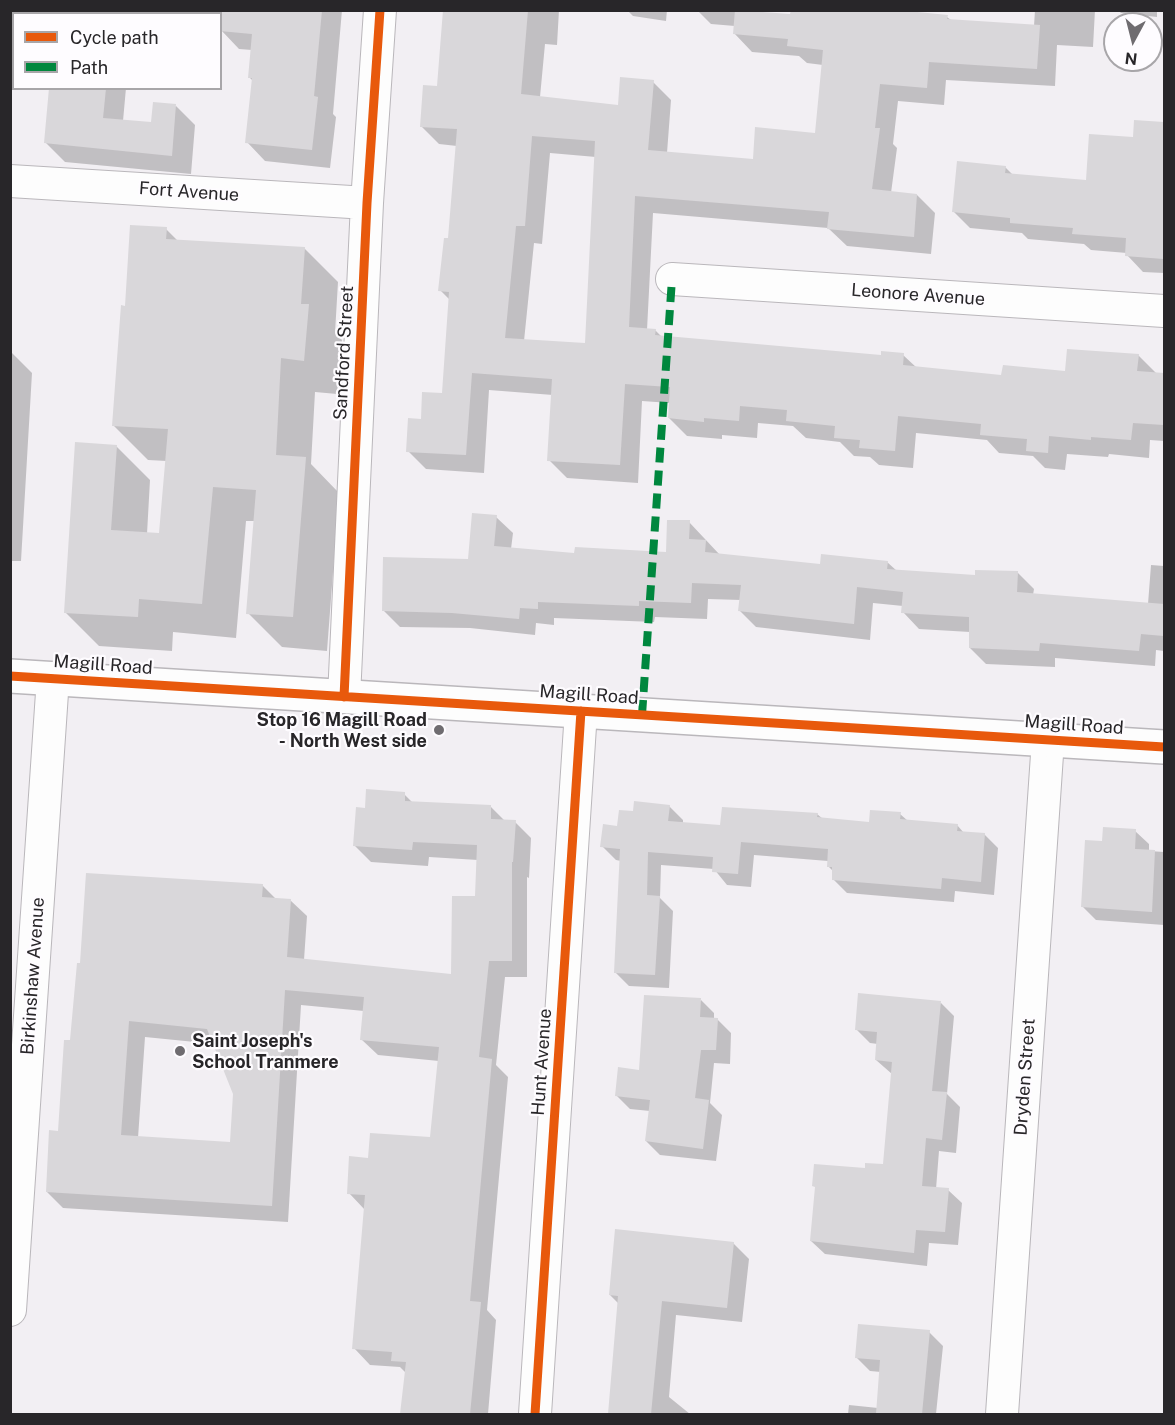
<!DOCTYPE html>
<html>
<head>
<meta charset="utf-8">
<style>
	body { margin:0 }
	#map { position:relative; width:1175px; height:1425px; overflow:hidden; background:#f2eff3; font-family:"Public Sans",sans-serif }
	canvas { display:block }
	.frame { position:absolute; inset:0; border:12px solid #282629; pointer-events:none }
	.legend { position:absolute; left:12px; top:12px; width:210px; height:78px; box-sizing:border-box; background:#fefcff; border:2px solid #a8a6a9; margin:0; padding:8px 10px; list-style:none; font-size:18px; color:#282629 }
	.legend li { display:flex; align-items:center; gap:12px; height:30px }
	.legend b { width:30px; border:2px solid #a8a6a9 }
	.north { position:absolute; left:1103px; top:12px; width:60px; height:60px; box-sizing:border-box; background:#fefcff; border:2px solid #a8a6a9; border-radius:50%; rotate:187deg; font-size:16px; font-weight:700; line-height:24px; text-align:center; color:#282629 }
	.north::after { content:''; display:block; margin:auto; width:21px; height:27px; background:#6f6c70; clip-path:polygon(50% 0,100% 100%,50% 72%,0 100%) }
</style>
</head>
<body>
<div id="map">
<canvas width="1175" height="1425"></canvas>
<div class="frame"></div>
<ul class="legend">
<li><b style="height:8px;background:#e8590c"></b>Cycle path</li>
<li><b style="height:8px;background:#00873e"></b>Path</li>
</ul>
<div class="north">N</div>
</div>
<script>
const ctx = document.querySelector('canvas').getContext('2d');
ctx.lineJoin = 'round';
function fill(path, color) {
  ctx.fillStyle = color;
  ctx.fill(path, 'evenodd');
}
function shape(rows) {
  const path = new Path2D();
  for (const r of rows) {
    path.moveTo(r[0], r[1]);
    for (let i = 2; i < r.length; i += 2) path.lineTo(r[i], r[i + 1]);
  }
  return path;
}
function trace(path, color, width, dash) {
  ctx.strokeStyle = color;
  ctx.lineWidth = width;
  ctx.lineCap = dash ? 'butt' : 'round';
  ctx.setLineDash(dash || []);
  ctx.stroke(path);
}
function label(font, color, halo, rows, align = 'center') {
  ctx.font = font + ' "Public Sans",sans-serif';
  ctx.lineWidth = 4.5;
  ctx.setLineDash([]);
  ctx.textBaseline = 'middle';
  ctx.strokeStyle = halo;
  ctx.fillStyle = color;
  for (const [text, x, y, turn = 0] of rows) {
    ctx.save();
    ctx.translate(x, y);
    ctx.rotate((+turn || 0) * Math.PI / 180);
    ctx.textAlign = isNaN(turn) ? turn : align;
    if (halo) ctx.strokeText(text, 0, 0);
    ctx.fillText(text, 0, 0);
    ctx.restore();
  }
}
fill(shape([
	[57,10,158,10,161,14,57,14],
	[223,10,342,10,333,114,336,117,330,168,265,161,247,142,253,81,249,77,252,50,239,49,221,30],
	[445,10,559,10,557,45,545,44,540,97,619,107,653,82,671,100,667,153,754,161,817,135,823,65,807,63,799,56,752,52,734,33,735,26,711,24,697,10,754,10,754,13,792,16,947,17,951,20,1034,26,1035,10,1095,10,1093,47,1057,45,1055,86,946,80,944,105,898,101,893,144,897,148,891,193,917,195,935,213,931,254,847,246,828,228,653,213,647,330,655,330,662,337,883,357,903,355,917,368,1003,377,1066,373,1138,355,1157,374,1164,375,1164,441,1150,440,1149,458,1109,454,1108,457,1067,454,1065,470,1045,468,1033,456,999,453,987,440,916,433,913,468,879,465,870,457,854,456,840,442,806,438,793,426,758,423,757,438,722,435,722,439,687,436,669,418,670,403,642,401,638,483,567,478,549,460,553,395,489,390,484,473,426,469,408,451,443,395,450,300,440,290,450,240,457,146,439,144,421,126,438,88],
	[550,153,596,157,587,345,524,341,534,243,542,244],
	[627,10,667,10,666,21,633,16],
	[1118,10,1157,10,1157,17,1121,13],
	[50,88,126,88,123,121,153,124,176,106,195,125,191,174,65,162,46,143],
	[1136,122,1164,123,1164,273,1143,272,1127,255,1127,253,1091,250,1084,244,1028,239,1022,233,970,228,953,211,1005,167,1013,175,1087,181,1135,139],
	[166,229,178,241,304,248,338,282,335,333,342,340,337,394,315,392,311,464,339,493,327,651,282,647,248,613,255,521,246,521,236,638,173,632,172,651,99,646,65,612,116,446,150,480,147,534,161,535,167,461,148,460,114,426,127,307],
	[10,351,32,373,21,561,10,561],
	[496,517,513,533,511,549,576,555,667,554,689,522,720,555,821,566,887,562,897,571,976,577,1017,572,1034,589,1033,595,1148,604,1151,565,1164,566,1164,651,1156,650,1155,666,1055,658,1055,667,986,664,970,648,970,632,919,629,903,612,903,606,873,603,870,640,756,627,740,611,741,600,708,599,707,619,655,617,654,622,554,618,554,625,536,623,535,635,470,628,400,627,383,610,469,560],
	[404,794,413,803,491,807,505,821,515,822,531,838,529,878,527,877,527,977,505,977,496,1065,508,1077,487,1310,496,1320,488,1414,402,1414,406,1373,400,1367,370,1365,354,1348,365,1210,349,1193,432,1139,439,1061,378,1055,361,1039,364,1011,301,1005,288,1222,63,1208,47,1192,60,1133,72,1042,262,885,276,899,290,900,307,916,304,960,453,976,476,898,478,860,429,857,428,866,371,862,355,846,366,810],
	[145,1037,215,1044,235,1093,231,1144,138,1138],
	[669,806,683,820,683,824,722,827,817,814,823,819,870,823,900,814,908,821,957,825,964,833,984,834,998,848,994,895,955,891,954,902,847,893,833,879,834,872,828,866,828,861,754,855,751,887,727,885,714,869,661,865,660,898,673,911,669,988,629,986,615,972,621,861,616,860,602,846,634,812],
	[1135,831,1149,844,1149,851,1164,852,1164,925,1096,920,1083,907,1103,842],
	[701,1000,714,1013,714,1019,717,1019,731,1033,730,1064,714,1063,710,1103,722,1115,716,1161,660,1155,646,1141,650,1111,630,1109,616,1095,641,1071],
	[941,1003,954,1016,947,1094,960,1107,956,1153,939,1151,936,1189,948,1190,962,1203,958,1245,929,1243,927,1266,825,1254,811,1241,866,1170,884,1166,892,1074,876,1060,878,1044,870,1043,856,1029],
	[733,1243,749,1259,742,1322,676,1315,669,1397,690,1414,610,1414,619,1304,610,1295],
	[929,1332,943,1346,936,1414,848,1414,849,1405,878,1408,881,1372,870,1371,856,1357]
]), '#0003');
fill(shape([
	[220,10,322,10,314,96,318,97,312,150,245,143,252,78,248,78,252,34,220,31],
	[443,10,528,10,521,94,618,105,620,77,654,80,648,150,753,159,755,127,815,133,823,50,787,46,788,39,733,34,735,10,790,14,791,10,897,10,948,15,947,19,1040,25,1037,69,929,62,927,88,880,84,875,128,880,128,872,189,917,194,914,237,827,229,829,212,635,196,629,327,656,329,655,335,881,355,881,351,904,353,903,365,1001,375,1003,365,1065,371,1067,349,1139,354,1137,371,1164,373,1164,425,1133,423,1131,440,1091,437,1091,440,1049,436,1048,453,1026,451,1027,439,980,435,981,424,898,416,895,451,859,448,860,440,834,438,835,426,786,421,787,410,740,406,739,421,704,418,704,422,668,418,670,387,625,384,620,465,547,461,552,379,472,373,466,455,406,452,408,418,421,419,422,392,442,393,449,292,438,291,444,238,448,238,457,129,420,127,423,85,437,86],
	[532,136,595,141,585,343,505,338,516,226,525,226],
	[49,88,106,88,103,118,151,122,153,102,176,104,172,156,44,143],
	[1134,120,1164,122,1164,259,1125,256,1126,238,1072,234,1073,228,1010,223,1010,218,952,212,957,161,1006,166,1005,173,1086,180,1089,134,1133,137],
	[130,225,167,227,166,239,305,247,301,304,309,304,304,361,281,358,276,455,306,457,293,617,246,614,256,490,213,487,202,604,139,599,138,617,64,613,75,442,117,445,111,530,159,533,168,429,112,426,121,305,125,306],
	[472,513,497,515,494,546,574,553,575,547,666,552,667,520,690,520,689,539,706,540,705,552,820,564,821,554,888,561,887,569,975,575,975,570,1018,571,1017,592,1164,604,1164,636,1141,634,1139,651,1040,643,1039,651,969,648,969,617,901,613,903,592,857,587,854,624,738,611,741,585,692,583,691,603,639,601,639,606,538,602,538,609,520,608,519,619,452,613,382,611,383,557,468,559],
	[366,789,405,792,405,801,491,805,491,819,516,820,513,862,512,862,512,961,489,961,479,1057,492,1059,470,1301,481,1302,470,1414,400,1414,406,1362,391,1361,392,1352,352,1349,365,1195,347,1194,349,1156,368,1158,370,1133,430,1137,439,1047,360,1040,364,997,285,990,272,1206,46,1192,49,1130,58,1131,64,1040,70,1040,77,963,80,963,86,873,263,884,262,897,291,899,287,957,451,974,452,896,475,896,477,845,413,842,412,850,353,846,356,807,365,808],
	[129,1021,207,1029,233,1094,230,1142,121,1135],
	[634,801,670,805,668,821,720,825,722,807,818,813,817,817,869,822,870,810,901,812,900,819,958,824,957,831,985,833,981,882,942,878,941,889,832,880,832,867,827,867,828,849,741,842,738,874,712,872,713,857,648,852,647,895,660,896,655,975,614,973,620,849,600,847,603,824,617,826,619,810,633,811],
	[1103,827,1136,829,1135,849,1155,850,1152,912,1081,907,1085,840,1102,841],
	[858,993,941,1001,932,1091,947,1092,942,1140,926,1138,922,1186,949,1188,945,1232,916,1230,914,1253,810,1241,815,1187,812,1186,814,1164,865,1168,865,1163,883,1164,892,1062,875,1060,877,1032,855,1030],
	[644,995,701,998,700,1017,718,1018,716,1050,701,1050,695,1098,709,1100,703,1149,645,1141,650,1100,615,1096,618,1067,639,1070],
	[615,1229,734,1242,727,1308,662,1301,651,1414,608,1414,618,1296,609,1295],
	[858,1324,930,1330,922,1414,876,1414,880,1360,855,1358]
]), '#d9d7da');
const minor = shape([
	[10,181,367,203],
	[672,279,1164,311],
	[344,697,367,203,380,10],
	[10,1310,53,678],
	[535,1414,581,711],
	[1002,1414,1048,740]
]);
const secondary = shape([
	[10,676,1164,747]
]);
trace(minor, '#bab7bb', 34);
trace(secondary, '#bab7bb', 36);
trace(minor, '#fdfdfd', 32);
trace(secondary, '#fdfdfd', 33);
trace(shape([
	[642,715,672,279]
]), '#00873e', 8, [15, 8]);
trace(shape([
	[10,676,1164,747],
	[344,697,367,203,380,10],
	[535,1414,581,711]
]), '#e8590c', 9);
for (const [x, y, r, color] of [
	[439,730,6,"#6f6c70"],
	[180,1051,6,"#6f6c70"]
]) {
  const dot = new Path2D();
  dot.arc(x, y, r, 0, 2 * Math.PI);
  ctx.fillStyle = color;
  ctx.fill(dot);
  trace(dot, '#fefcff', 2);
}
label('18px', '#282629', '#fefcff', [
	["Fort Avenue",189,192,4],
	["Leonore Avenue",918,295,4],
	["Sandford Street",344,353,-87],
	["Magill Road",103,665,4],
	["Magill Road",589,695,4],
	["Magill Road",1074,725,4],
	["Birkinshaw Avenue",33,976,-86],
	["Hunt Avenue",542,1062,-86],
	["Dryden Street",1025,1077,-86]
]);
label('bold 18px', '#282629', '#fefcff', [
	["Stop 16 Magill Road",427,720],
	["- North West side",427,741],
	["Saint Joseph's",192,1041,"left"],
	["School Tranmere",192,1062,"left"]
], 'right');
</script>
</body>
</html>
